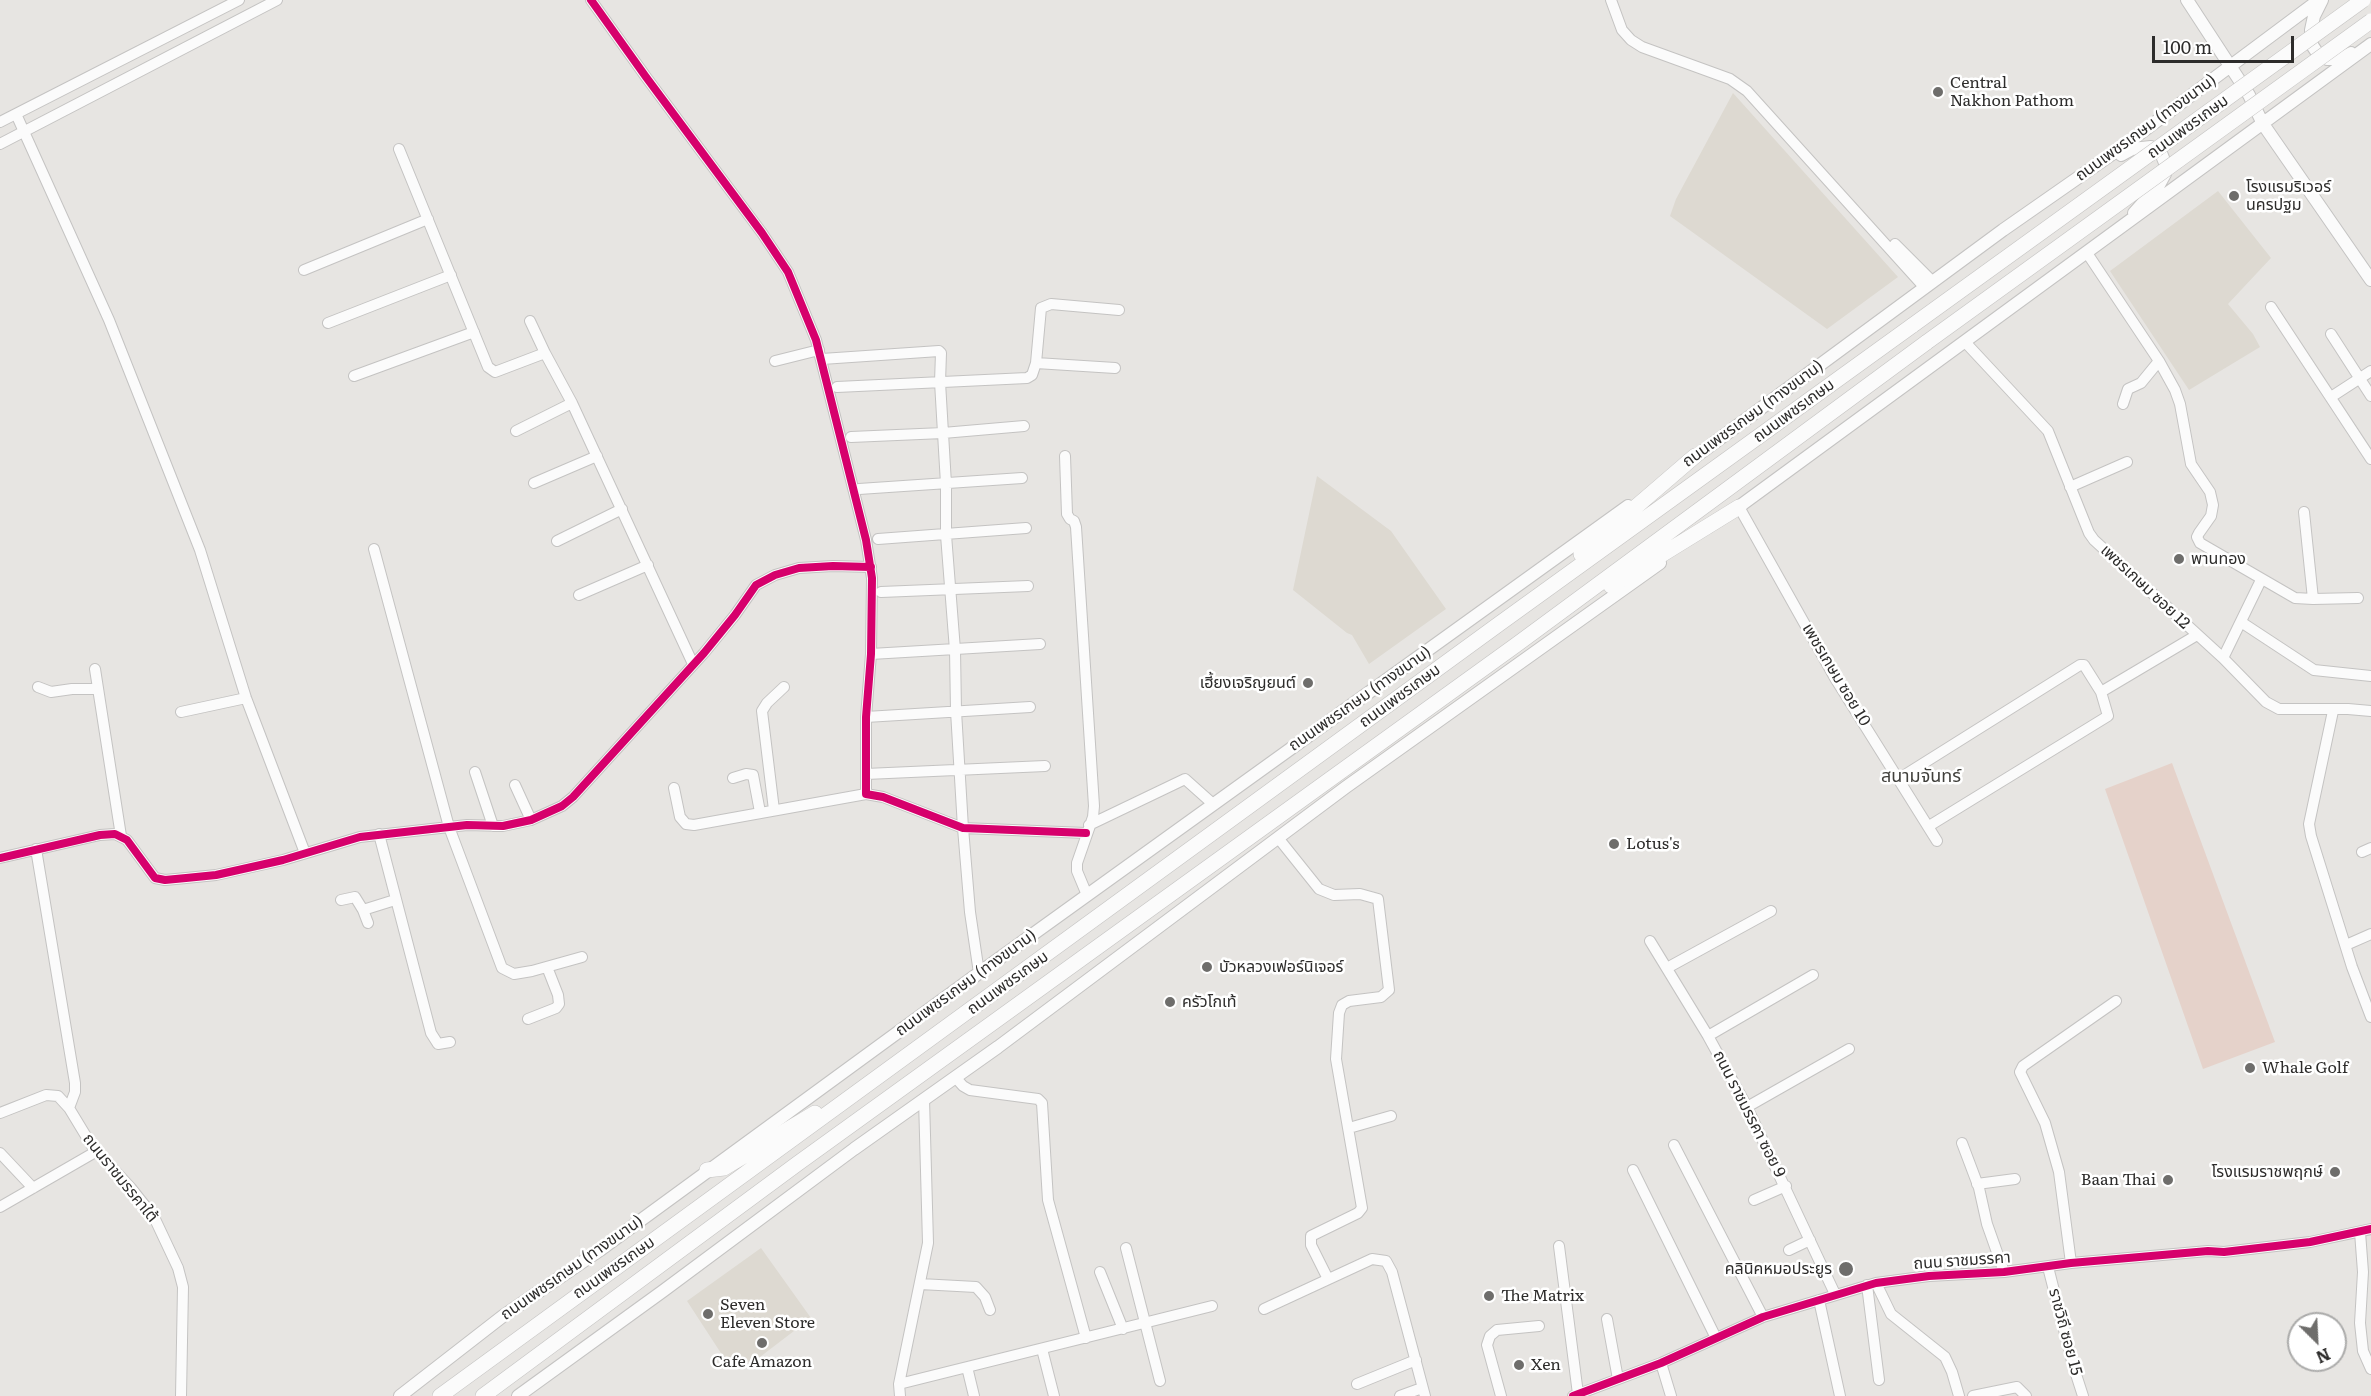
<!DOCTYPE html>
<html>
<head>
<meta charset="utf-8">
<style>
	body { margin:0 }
	#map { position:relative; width:2371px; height:1396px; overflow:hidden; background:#e7e5e2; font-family:Literata,serif }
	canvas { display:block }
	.north { position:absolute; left:2287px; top:1312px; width:60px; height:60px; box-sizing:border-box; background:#fff; border:2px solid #ababaa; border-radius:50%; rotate:156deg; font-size:16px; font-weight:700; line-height:24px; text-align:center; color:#2d2c2b }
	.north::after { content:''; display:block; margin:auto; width:21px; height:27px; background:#6e6d6b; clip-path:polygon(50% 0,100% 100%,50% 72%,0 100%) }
	.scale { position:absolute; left:2152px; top:36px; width:142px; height:27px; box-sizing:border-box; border:3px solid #2d2c2b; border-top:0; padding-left:8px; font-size:18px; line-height:21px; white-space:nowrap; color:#2d2c2b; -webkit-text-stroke:4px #fff; paint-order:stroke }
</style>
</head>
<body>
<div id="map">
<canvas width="2371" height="1396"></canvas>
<div class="north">N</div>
<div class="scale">100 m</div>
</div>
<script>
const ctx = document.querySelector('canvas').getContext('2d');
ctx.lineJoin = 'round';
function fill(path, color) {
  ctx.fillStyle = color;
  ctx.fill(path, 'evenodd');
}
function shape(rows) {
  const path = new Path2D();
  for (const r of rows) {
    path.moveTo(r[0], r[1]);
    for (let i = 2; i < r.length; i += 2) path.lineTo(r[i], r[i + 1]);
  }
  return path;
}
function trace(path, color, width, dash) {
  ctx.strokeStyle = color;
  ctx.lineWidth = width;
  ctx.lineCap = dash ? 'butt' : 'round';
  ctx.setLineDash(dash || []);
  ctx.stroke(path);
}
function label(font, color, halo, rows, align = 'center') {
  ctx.font = font + ' Literata,"Noto Sans Thai",serif';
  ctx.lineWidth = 5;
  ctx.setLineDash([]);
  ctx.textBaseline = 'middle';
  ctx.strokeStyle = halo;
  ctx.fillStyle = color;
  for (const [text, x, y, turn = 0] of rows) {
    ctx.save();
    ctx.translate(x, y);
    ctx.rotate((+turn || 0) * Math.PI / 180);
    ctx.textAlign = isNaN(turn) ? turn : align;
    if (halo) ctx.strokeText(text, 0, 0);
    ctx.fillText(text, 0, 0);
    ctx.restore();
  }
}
fill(shape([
	[1733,93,1898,277,1827,329,1670,216,1676,199],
	[2218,191,2271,258,2228,304,2253,334,2260,347,2189,390,2110,271],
	[1317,476,1391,531,1446,609,1369,664,1352,635,1347,633,1293,590],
	[761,1248,811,1318,756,1360,730,1367,687,1301]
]), '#ddd9d1');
fill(shape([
	[2172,763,2275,1042,2203,1069,2105,789]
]), '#e5d2ca');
const minor = shape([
	[591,0,646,77,762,233,788,272,816,340,866,540,872,578,871,654,866,717,866,794,883,797,963,828,1086,833],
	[1611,0,1622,30,1631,40,1642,47,1730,79,1747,91,1925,288],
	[16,114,109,320,200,550,246,698,305,853],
	[0,122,239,0],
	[0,144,277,0],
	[399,149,488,367,495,372,545,353,572,403,693,664],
	[1895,244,1933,282],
	[2087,253,2159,361,2175,390,2180,404,2191,464,2210,492,2213,505,2211,516,2199,533,2197,537,2200,543,2295,598,2313,599],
	[304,270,428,219],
	[2271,307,2371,459],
	[530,321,545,353],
	[328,323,451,275],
	[2331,334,2371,396],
	[1965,342,2048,431,2089,533,2094,540,2223,658,2266,702,2279,709,2348,709,2371,711],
	[822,359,939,351,941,353,940,382,946,484,946,535,955,650,956,711,963,828,970,912,979,973],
	[775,361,819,350],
	[1036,363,1115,368],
	[354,376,474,332],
	[837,387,1027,378,1032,375,1036,363,1041,308,1051,304,1119,310],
	[2331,397,2371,371],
	[2123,404,2128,389,2141,383,2159,361],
	[516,431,572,403],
	[851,437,943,433,1024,426],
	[1065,456,1067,514,1070,519,1074,521,1076,527,1094,806,1093,817,1077,863,1077,871,1087,895],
	[534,483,597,456],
	[2070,487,2127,462],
	[859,489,1022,478],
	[1739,507,1835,678,1937,841],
	[2304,512,2313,599,2358,598],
	[878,539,1026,528],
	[557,541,622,509],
	[374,549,449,827,502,968,514,974,532,971,582,957],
	[881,592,1028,586],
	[579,595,648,565],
	[2241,622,2314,670,2371,676],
	[871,654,1040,644],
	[2223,658,2261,580],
	[95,669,121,836],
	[38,687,51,692,72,689,98,689],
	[2101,692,2197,635],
	[2333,711,2309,824,2311,836,2352,967,2371,1017],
	[181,712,246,698],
	[866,717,1030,707],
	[475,772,493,826],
	[866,774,1045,766],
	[733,778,746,774,753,775,760,812],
	[1900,778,2080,665,2084,665,2101,692,2108,716,1929,826],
	[515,785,531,820],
	[674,788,680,817,686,824,694,825,866,794],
	[774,810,762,711,767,703,784,687],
	[1089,825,1185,779,1213,804],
	[379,834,431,1033,438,1044,450,1042],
	[1279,839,1319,889,1334,895,1360,894,1378,899,1389,990,1381,997,1349,1001,1342,1005,1339,1013,1336,1059,1362,1208,1358,1213,1311,1236,1311,1245,1328,1279],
	[36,849,75,1083,75,1092,69,1108],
	[2362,852,2371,848],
	[0,858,100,835,115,834,127,840,155,878,165,880,186,878,216,875,283,860,360,837,467,825,503,826,531,820,562,806,573,797,704,653,735,615,756,585,775,575,799,568,833,566,871,567],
	[341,900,355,897,363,910,395,900],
	[363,910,368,923],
	[1650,941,1708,1036,1747,1107,1835,1294],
	[2346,945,2371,934],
	[1667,968,1771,911],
	[528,1019,556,1008,559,1004,558,995,547,967],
	[1708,1036,1813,975],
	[955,1077,963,1086,970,1090,1038,1099,1042,1103,1048,1200,1086,1338],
	[1747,1107,1849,1049],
	[0,1113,46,1095,58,1096,69,1108,92,1146,131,1188,154,1217,178,1268,183,1287,181,1396],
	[1349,1128,1391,1116],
	[1962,1143,1979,1188,1987,1224,2004,1272],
	[1674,1145,1763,1317],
	[0,1153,33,1188],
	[1633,1170,1716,1338],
	[1977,1184,2015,1179],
	[1754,1200,1786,1186],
	[0,1207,97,1151],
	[2360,1232,2363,1272,2360,1323,2363,1351,2371,1369],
	[1559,1246,1578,1394],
	[1126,1248,1160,1381],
	[1789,1250,1810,1240],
	[2071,1263,2059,1172,2045,1123,2020,1072,2023,1066,2116,1001],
	[2048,1267,2073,1365,2083,1396],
	[1100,1272,1123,1329],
	[1876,1283,1891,1314,1945,1357,1952,1372,1959,1396],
	[920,1284,976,1287,985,1297,990,1310],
	[1867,1285,1879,1380],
	[1819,1300,1840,1396],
	[1264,1309,1372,1259,1386,1261,1392,1272,1425,1396],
	[1607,1319,1618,1379],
	[1042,1349,1054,1396],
	[1661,1363,1671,1396],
	[967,1367,974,1396],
	[899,1384,1212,1306],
	[1357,1384,1416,1360],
	[900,1396,899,1384,928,1243,924,1099],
	[1400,1396,1422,1388],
	[1501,1396,1487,1345,1490,1336,1497,1330,1539,1326],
	[1573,1396,1661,1363,1763,1317,1876,1283,1929,1276,2004,1272,2071,1263,2208,1251,2224,1252,2310,1242,2371,1229],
	[1973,1396,2017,1387,2026,1396]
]);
const major = shape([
	[2187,0,2249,95,2263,124,2371,280],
	[2322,0,2314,16,2311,30,2312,45,2318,54,2327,59,2339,59,2351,53],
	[2121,155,2132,149,2151,147,2161,153,2165,163,2165,174,2159,185,2134,213],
	[1688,462,2003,230,2122,147,2319,0],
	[1733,511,2371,44],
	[400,1396,503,1316,600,1250,979,973,1628,506],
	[518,1396,663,1291,854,1149,998,1047,1346,787,1660,563]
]);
const highway = shape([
	[1581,554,1695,456],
	[1611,586,1739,507],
	[707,1170,724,1168,815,1113],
	[440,1396,1499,624,1913,325],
	[483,1396,797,1164,1516,645,1927,342]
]);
trace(minor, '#c4c3c2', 12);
trace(major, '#c4c3c2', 14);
trace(highway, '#c4c3c2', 16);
trace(minor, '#fbfbfb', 10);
trace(major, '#fbfbfb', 12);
trace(highway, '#fbfbfb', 15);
const highwayBridge = shape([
	[1913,325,2363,0],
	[1927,342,2371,21]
]);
trace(highwayBridge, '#c4c3c2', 16, []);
trace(highwayBridge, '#fbfbfb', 15);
trace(shape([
	[591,0,646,77,762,233,788,272,816,340,866,540,872,578,871,654,866,717,866,794,883,797,963,828,1086,833],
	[0,858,100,835,115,834,127,840,155,878,165,880,186,878,216,875,283,860,360,837,467,825,503,826,531,820,562,806,573,797,704,653,735,615,756,585,775,575,799,568,833,566,871,567],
	[1573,1396,1661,1363,1763,1317,1876,1283,1929,1276,2004,1272,2071,1263,2208,1251,2224,1252,2310,1242,2371,1229]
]), '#d6006c', 8);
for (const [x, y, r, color] of [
	[1938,92,6,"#6e6d6b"],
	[2234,196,6,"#6e6d6b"],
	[2179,559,6,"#6e6d6b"],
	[1308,683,6,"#6e6d6b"],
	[1614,844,6,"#6e6d6b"],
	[1207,967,6,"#6e6d6b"],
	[1170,1002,6,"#6e6d6b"],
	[2250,1068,6,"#6e6d6b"],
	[2335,1172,6,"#6e6d6b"],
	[2168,1180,6,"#6e6d6b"],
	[1846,1269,8,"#6e6d6b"],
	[1489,1296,6,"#6e6d6b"],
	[708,1314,6,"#6e6d6b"],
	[762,1343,6,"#6e6d6b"],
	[1519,1365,6,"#6e6d6b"]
]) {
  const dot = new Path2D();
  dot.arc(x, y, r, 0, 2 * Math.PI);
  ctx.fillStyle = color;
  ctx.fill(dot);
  trace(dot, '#fff', 2);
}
label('16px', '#2d2c2b', '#fff', [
	["Central",1950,83],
	["Nakhon Pathom",1950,101],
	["โรงแรมริเวอร์",2246,187],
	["นครปฐม",2246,205],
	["พานทอง",2191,559],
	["เฮี้ยงเจริญยนต์",1296,683,"right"],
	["Lotus's",1626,844],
	["บัวหลวงเฟอร์นิเจอร์",1219,967],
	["ครัวโกเท้",1182,1002],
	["Whale Golf",2262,1068],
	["โรงแรมราชพฤกษ์",2323,1172,"right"],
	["Baan Thai",2156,1180,"right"],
	["คลินิคหมอประยูร",1832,1269,"right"],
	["The Matrix",1501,1296],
	["Seven",720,1305],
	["Eleven Store",720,1323],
	["Cafe Amazon",762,1362,"center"],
	["Xen",1531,1365]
], 'left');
label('16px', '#2d2c2b', '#fff', [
	["ถนนเพชรเกษม",2188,127,-36],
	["ถนนเพชรเกษม (ทางขนาน)",2146,128,-36],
	["ถนนเพชรเกษม",1794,411,-36],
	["ถนนเพชรเกษม (ทางขนาน)",1753,414,-36],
	["เพชรเกษม ซอย 12",2145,587,43],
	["เพชรเกษม ซอย 10",1836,675,59],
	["ถนนเพชรเกษม",1400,696,-36],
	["ถนนเพชรเกษม (ทางขนาน)",1360,699,-35],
	["ถนนเพชรเกษม (ทางขนาน)",966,983,-36],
	["ถนนเพชรเกษม",1008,983,-36],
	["ถนน ราชมรรคา ซอย 9",1749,1114,63],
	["ถนนราชมรรคาใต้",120,1178,51],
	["ถนน ราชมรรคา",1962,1261,-4],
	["ถนนเพชรเกษม (ทางขนาน)",572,1268,-35],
	["ถนนเพชรเกษม",614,1268,-35],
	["ราชวิถี ซอย 15",2065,1332,75]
]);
label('18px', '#41403c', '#fff', [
	["สนามจันทร์",1921,777]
]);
</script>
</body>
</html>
